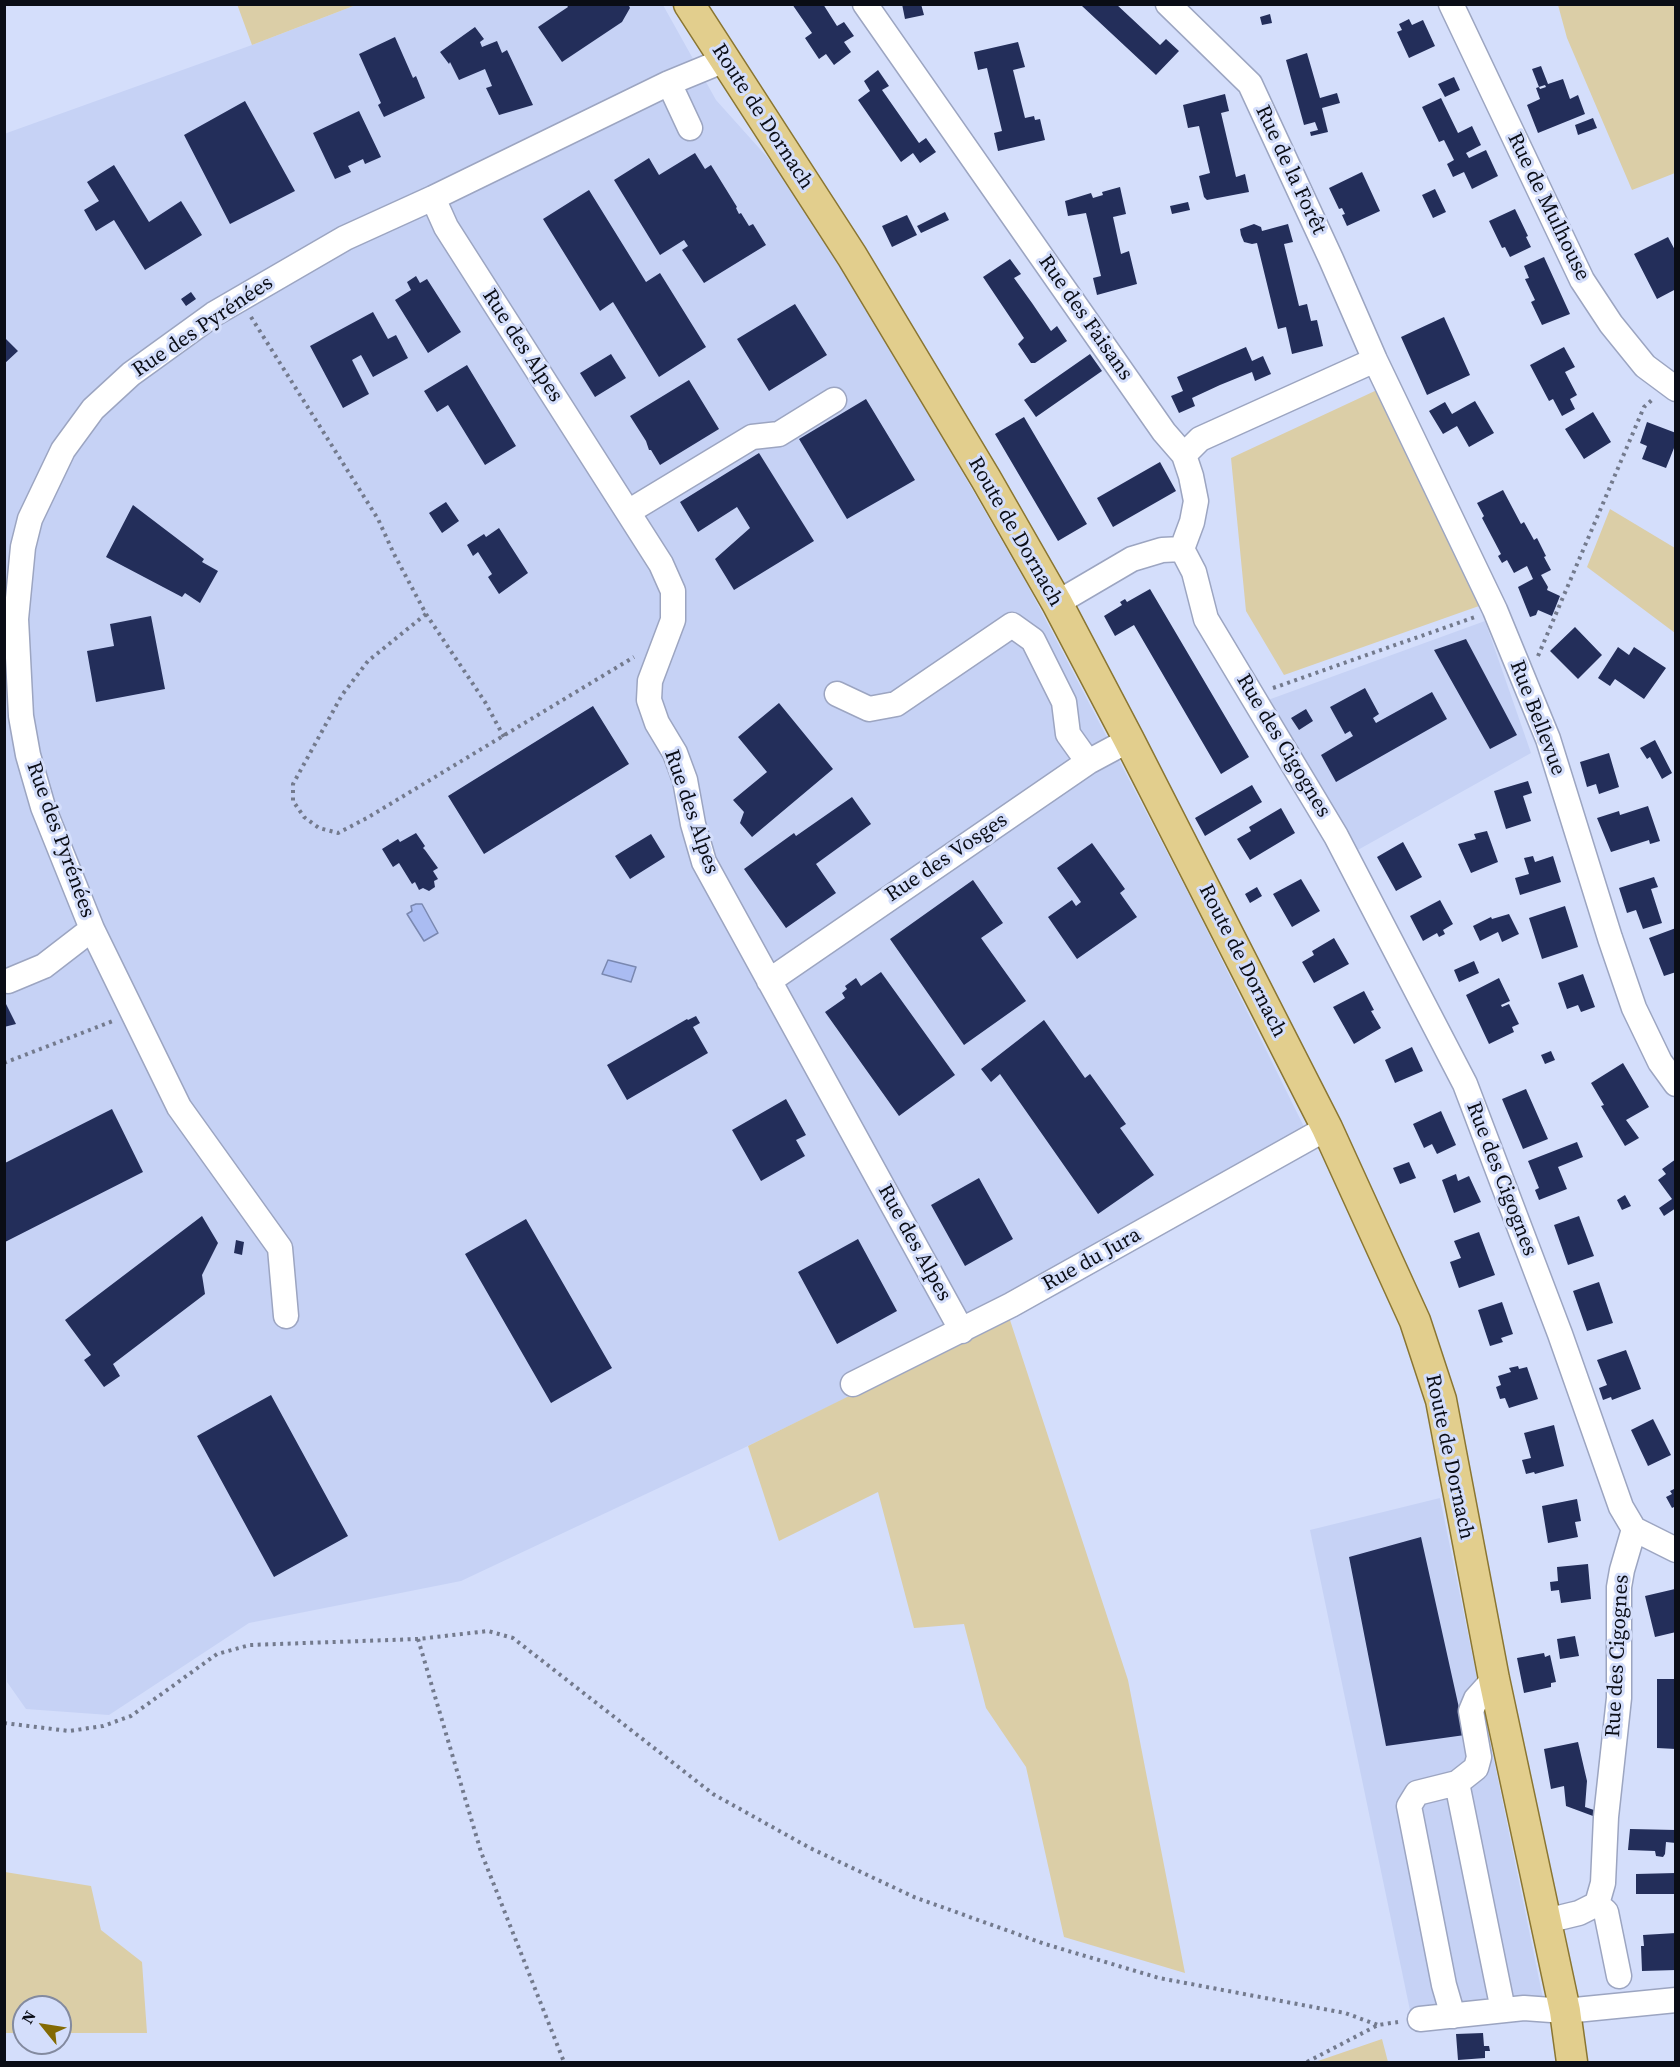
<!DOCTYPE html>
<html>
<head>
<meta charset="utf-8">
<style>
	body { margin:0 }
	#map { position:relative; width:1680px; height:2067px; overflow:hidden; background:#d4defb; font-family:"Source Serif 4",serif }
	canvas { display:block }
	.frame { position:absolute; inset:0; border:6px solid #0a0d16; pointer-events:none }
	.north { position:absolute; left:12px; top:1995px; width:60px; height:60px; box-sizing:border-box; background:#d4defb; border:2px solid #838a9f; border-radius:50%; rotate:300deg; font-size:16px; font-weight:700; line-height:24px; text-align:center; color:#0a0d16 }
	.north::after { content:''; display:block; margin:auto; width:21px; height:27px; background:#836a04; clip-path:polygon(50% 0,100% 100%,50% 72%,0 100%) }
</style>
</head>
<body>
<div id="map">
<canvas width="1680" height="2067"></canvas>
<div class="frame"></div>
<div class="north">N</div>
</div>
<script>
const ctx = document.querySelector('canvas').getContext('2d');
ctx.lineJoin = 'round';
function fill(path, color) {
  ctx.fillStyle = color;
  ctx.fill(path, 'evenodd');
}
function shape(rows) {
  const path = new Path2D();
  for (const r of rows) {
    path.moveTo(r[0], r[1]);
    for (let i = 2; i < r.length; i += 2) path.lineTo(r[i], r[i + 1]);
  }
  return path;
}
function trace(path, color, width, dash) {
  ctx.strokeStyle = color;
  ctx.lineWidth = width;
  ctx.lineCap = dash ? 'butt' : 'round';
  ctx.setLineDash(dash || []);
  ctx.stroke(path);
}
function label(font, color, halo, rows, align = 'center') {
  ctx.font = font + ' "Source Serif 4",serif';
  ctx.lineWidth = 6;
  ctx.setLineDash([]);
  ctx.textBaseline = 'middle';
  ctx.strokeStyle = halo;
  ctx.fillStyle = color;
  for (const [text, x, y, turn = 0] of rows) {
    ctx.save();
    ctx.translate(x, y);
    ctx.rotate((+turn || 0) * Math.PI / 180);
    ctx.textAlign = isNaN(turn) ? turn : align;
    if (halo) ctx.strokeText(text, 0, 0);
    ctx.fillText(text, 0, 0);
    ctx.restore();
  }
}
fill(shape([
	[356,5,663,5,716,100,803,197,1027,584,1196,908,1312,1143,1065,1291,748,1446,461,1581,249,1623,109,1715,26,1709,7,1682,4,1605,4,134,252,45],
	[1485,621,1531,753,1356,851,1268,700],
	[1440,1498,1544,2003,1412,2020,1310,1530]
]), '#c6d2f5');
fill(shape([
	[237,4,356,4,356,5,252,45],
	[1558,5,1675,5,1675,173,1632,190,1567,38],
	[1377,390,1479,606,1284,675,1246,611,1231,458],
	[1610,509,1675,548,1675,633,1587,567],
	[1009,1317,1128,1680,1185,1973,1064,1937,1026,1767,986,1708,964,1624,914,1628,878,1492,779,1541,748,1446],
	[5,1872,91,1886,101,1930,142,1962,147,2033,60,2033,60,2007,24,2007,24,2033,5,2033],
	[1382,2039,1388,2062,1315,2062]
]), '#dbcea7');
const water = shape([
	[416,904,422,904,438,933,424,941,407,914,412,911,411,906,416,904],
	[608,960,636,967,631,982,602,974,608,960]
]);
fill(water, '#aabcf2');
trace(water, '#7a88b0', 1.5);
fill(shape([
	[566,4,628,4,630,8,622,22,562,62,538,27,568,7],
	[792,4,823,4,837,26,844,22,854,36,844,42,851,52,834,65,826,54,819,59,805,38,812,33],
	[902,4,921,4,924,15,905,19],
	[1083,4,1116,4,1160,45,1166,39,1179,51,1156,75,1082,6],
	[1270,14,1272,23,1262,25,1260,17],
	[1409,19,1412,25,1423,20,1435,46,1409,58,1397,32,1402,30,1399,24],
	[475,27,484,39,480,42,482,47,497,41,502,53,507,50,533,105,499,115,486,88,492,86,485,69,459,80,450,62,449,64,440,52],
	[395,37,413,78,416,76,425,98,384,117,378,105,381,103,359,54],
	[1018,42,1025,67,1013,70,1025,118,1034,116,1035,120,1040,119,1045,140,998,151,994,133,1002,131,987,68,978,70,974,52],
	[1307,53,1320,98,1337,93,1340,103,1322,108,1328,132,1311,136,1310,132,1318,130,1315,122,1304,125,1286,60],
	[1541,66,1548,84,1563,79,1570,99,1578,95,1585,114,1538,133,1527,105,1540,99,1536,88,1539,87,1540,89,1546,87,1545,85,1539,87,1532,69],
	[878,70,889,86,882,90,919,143,926,138,936,152,920,163,913,153,901,162,858,100,870,91,864,81],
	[1454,77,1460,90,1445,97,1438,84],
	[1225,94,1229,111,1221,113,1236,177,1245,174,1249,192,1207,200,1204,197,1199,176,1210,173,1199,126,1188,128,1183,105],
	[1441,98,1458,133,1472,126,1481,145,1466,153,1469,158,1486,150,1498,176,1472,189,1464,172,1453,177,1447,164,1454,160,1444,140,1439,142,1422,107],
	[245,101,295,191,230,224,184,135],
	[359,111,381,157,365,164,363,159,348,166,351,172,335,179,313,133],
	[1593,118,1597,128,1578,135,1575,125],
	[695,153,705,169,711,165,737,207,736,208,739,214,741,213,749,226,753,224,766,245,704,283,682,250,688,246,684,240,660,255,614,180,649,158,659,175],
	[114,165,149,222,181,201,202,235,145,270,114,220,96,231,84,210,99,201,87,182],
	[1362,172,1380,211,1347,226,1342,215,1345,214,1342,208,1339,209,1329,188],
	[1120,187,1126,214,1113,217,1121,254,1129,251,1137,284,1097,295,1093,278,1101,276,1086,213,1068,216,1065,201,1091,193,1093,198,1103,195,1102,192],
	[1435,189,1446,212,1433,218,1422,195],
	[589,190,646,282,660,273,706,347,659,377,613,302,600,311,543,219],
	[1188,202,1190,210,1172,214,1170,206],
	[1515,209,1528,236,1526,237,1531,247,1510,257,1505,247,1502,248,1489,221],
	[945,212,949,220,921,233,917,226],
	[907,215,917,235,892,247,882,226],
	[1254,224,1261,227,1262,231,1288,224,1293,242,1284,244,1299,306,1307,304,1311,321,1317,320,1323,346,1292,354,1286,327,1278,329,1257,243,1252,244,1244,242,1241,235,1240,229],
	[1668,237,1676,252,1676,289,1657,299,1634,254],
	[1544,257,1570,314,1542,325,1531,302,1535,300,1525,279,1529,278,1524,266],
	[1010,259,1021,274,1014,278,1032,303,1051,331,1057,326,1067,341,1035,363,1031,363,1018,344,1024,338,983,277],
	[416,276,420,283,427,279,461,332,428,353,395,300,411,290,407,282],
	[191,292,196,299,186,306,181,299],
	[795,304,827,355,769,391,737,339],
	[373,312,388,339,396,335,408,358,373,377,361,355,352,360,369,394,343,408,310,346],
	[1444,317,1470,375,1427,395,1401,337],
	[4,337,18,351,4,364],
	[1246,347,1252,361,1263,356,1271,374,1255,381,1252,372,1220,385,1192,398,1195,406,1179,413,1171,396,1183,391,1177,377],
	[1564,347,1575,367,1565,372,1577,395,1570,399,1575,409,1562,416,1553,399,1549,401,1530,365],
	[611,354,626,378,595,397,580,373],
	[1090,354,1102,371,1036,417,1024,400],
	[467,365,516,446,485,465,448,405,437,412,424,391],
	[689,380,719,429,660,465,651,450,649,450,646,441,630,416],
	[866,399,915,480,847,519,799,439],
	[1475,401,1494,433,1469,447,1457,426,1443,434,1429,411,1445,402,1452,414],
	[1593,412,1611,442,1584,459,1565,429],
	[1024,417,1087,524,1058,541,995,434],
	[1647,422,1676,433,1676,443,1666,468,1642,459,1647,446,1640,443],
	[759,453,814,541,734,590,715,559,750,528,737,507,698,532,680,502],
	[1160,462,1176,491,1113,527,1097,498],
	[1503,490,1521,524,1524,522,1534,540,1537,538,1546,556,1544,557,1551,570,1541,575,1548,587,1547,590,1560,596,1552,616,1538,610,1536,615,1530,617,1518,587,1533,579,1527,566,1514,573,1507,560,1502,563,1498,556,1501,554,1482,518,1484,516,1477,503],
	[446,502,459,521,442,533,429,513],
	[133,505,204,559,202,562,218,571,200,603,185,593,182,597,106,557],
	[499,528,528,573,499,594,488,577,492,574,478,552,473,556,467,545,484,534,486,537],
	[1150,589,1249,757,1221,774,1134,625,1115,636,1104,616,1122,605,1120,602,1125,599,1127,602],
	[151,616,165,689,96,702,87,651,114,646,110,624],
	[1575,627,1602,655,1578,679,1550,651],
	[1466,639,1517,735,1490,749,1434,650],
	[1618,647,1629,655,1634,647,1666,668,1644,699,1615,679,1610,686,1598,678],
	[1365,688,1379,714,1373,718,1376,723,1432,692,1447,719,1336,782,1321,755,1353,736,1350,731,1345,734,1330,707],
	[779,703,833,769,752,837,740,823,744,812,733,800,767,772,738,737],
	[593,706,629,764,484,854,448,796],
	[1306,709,1313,721,1299,730,1291,718],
	[1655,740,1672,773,1662,779,1650,757,1647,759,1640,748],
	[1609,753,1619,787,1599,794,1596,784,1587,787,1580,762],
	[1528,781,1532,793,1523,796,1531,821,1506,829,1494,791],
	[1252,785,1262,802,1205,836,1195,818],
	[852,797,871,824,816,864,836,893,786,928,744,869,794,833,796,836],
	[1648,806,1660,841,1650,844,1649,840,1611,852,1597,818,1619,811,1620,815],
	[1281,808,1295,833,1250,860,1237,839,1251,831,1249,827],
	[1487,831,1498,862,1471,873,1458,844,1476,839,1474,834],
	[416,833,425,846,423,848,425,850,438,868,433,871,438,879,434,881,435,887,429,891,423,888,419,890,415,882,412,884,399,863,393,867,382,849,398,839,400,842],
	[651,834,665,857,630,879,615,856],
	[1403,842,1422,877,1396,891,1377,857],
	[1092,843,1125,889,1120,893,1137,917,1077,959,1048,917,1072,900,1076,906,1081,902,1057,868],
	[1533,856,1535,862,1553,856,1561,882,1520,895,1515,878,1529,874,1524,858],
	[1654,877,1658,887,1651,889,1662,923,1643,929,1636,910,1627,913,1619,888],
	[1301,879,1320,911,1292,927,1273,894],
	[973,880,1003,923,981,938,1026,1001,964,1045,890,939],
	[1257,887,1262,896,1250,903,1245,894],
	[1440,900,1453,924,1443,930,1445,934,1439,937,1437,933,1423,941,1410,916],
	[1565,906,1578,947,1542,959,1529,918],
	[1509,914,1519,934,1502,942,1498,932,1480,941,1473,926,1491,917,1492,919],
	[1676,928,1676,972,1664,976,1649,938],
	[1334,938,1349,964,1314,983,1302,962,1314,955,1312,951],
	[1474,961,1479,973,1459,982,1454,970],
	[881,972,955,1075,899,1116,825,1012,845,998,842,993,847,989,845,986,856,978,861,986],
	[1583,974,1595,1007,1581,1012,1578,1005,1567,1009,1558,983],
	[1499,978,1510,1001,1501,1005,1502,1007,1509,1004,1519,1024,1512,1027,1514,1032,1489,1044,1466,995],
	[1364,991,1374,1010,1371,1011,1381,1028,1354,1044,1333,1007],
	[4,1000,16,1024,4,1027],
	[696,1016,700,1023,693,1027,708,1053,627,1100,607,1065,687,1019,688,1020],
	[1044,1020,1085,1078,1090,1074,1126,1124,1120,1128,1154,1175,1098,1214,1000,1074,991,1082,981,1069],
	[1412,1047,1423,1071,1395,1083,1385,1060],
	[1551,1051,1555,1060,1545,1064,1541,1055],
	[1623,1063,1649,1107,1626,1120,1639,1138,1625,1146,1601,1106,1604,1105,1591,1083],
	[1526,1089,1548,1139,1523,1149,1502,1099],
	[786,1099,806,1135,796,1140,805,1156,761,1181,732,1130],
	[112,1109,143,1172,5,1242,5,1163],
	[1441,1111,1456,1145,1437,1154,1432,1144,1424,1148,1413,1124],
	[1577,1142,1583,1157,1558,1167,1567,1189,1539,1200,1535,1190,1539,1188,1528,1161],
	[1676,1159,1676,1208,1664,1216,1659,1208,1672,1199,1658,1180,1666,1174,1662,1169],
	[1409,1162,1416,1178,1400,1184,1393,1168],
	[1456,1174,1458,1181,1469,1176,1481,1202,1454,1213,1442,1180],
	[979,1178,1013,1239,965,1266,931,1205],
	[1625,1195,1631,1206,1622,1210,1617,1200],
	[202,1216,218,1243,202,1275,205,1294,113,1364,120,1376,104,1387,84,1360,91,1355,65,1320],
	[1579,1216,1594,1256,1568,1265,1554,1225],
	[526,1219,612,1368,551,1403,465,1254],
	[1479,1232,1495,1275,1459,1288,1450,1262,1461,1258,1454,1241],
	[858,1239,897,1311,837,1344,798,1272],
	[236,1240,244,1242,242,1255,234,1253],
	[1599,1282,1613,1323,1587,1331,1573,1291],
	[1502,1302,1513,1334,1501,1338,1503,1342,1490,1346,1478,1310],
	[1626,1350,1641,1389,1612,1400,1611,1397,1603,1400,1599,1388,1607,1385,1597,1360],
	[1518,1366,1519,1369,1527,1367,1538,1399,1509,1408,1505,1398,1500,1399,1496,1387,1501,1385,1498,1376,1511,1372,1509,1368],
	[271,1395,348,1536,274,1577,197,1436],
	[1653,1419,1671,1455,1648,1466,1631,1430],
	[1554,1425,1564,1466,1535,1474,1534,1472,1526,1474,1522,1460,1531,1458,1524,1433],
	[1676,1488,1676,1506,1672,1508,1666,1497,1672,1494,1670,1491],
	[1577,1499,1581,1521,1575,1522,1578,1537,1548,1543,1542,1506],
	[1421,1537,1465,1735,1386,1746,1349,1557],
	[1588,1564,1591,1599,1561,1603,1559,1590,1551,1591,1550,1582,1558,1581,1557,1567],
	[1675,1589,1676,1632,1655,1637,1645,1596],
	[1575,1636,1579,1656,1560,1659,1557,1639],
	[1544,1653,1545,1657,1550,1655,1556,1682,1551,1683,1551,1687,1524,1693,1517,1658],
	[1657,1679,1676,1679,1676,1749,1657,1748],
	[1578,1742,1587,1781,1585,1807,1594,1810,1593,1816,1566,1806,1564,1786,1551,1789,1544,1749],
	[1630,1829,1676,1830,1676,1843,1666,1842,1665,1854,1663,1857,1656,1856,1655,1851,1628,1850],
	[1676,1873,1676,1894,1636,1894,1636,1874],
	[1676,1933,1676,1970,1642,1971,1641,1946,1644,1946,1643,1935],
	[1483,2033,1484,2046,1489,2046,1490,2051,1485,2051,1485,2058,1458,2060,1456,2034]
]), '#232e5a');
const minor = shape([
	[865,4,1164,432,1184,455,1200,439,1375,360],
	[1168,4,1250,84,1331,259,1375,360,1495,610,1548,739,1610,938,1634,1008,1660,1062,1676,1084],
	[1451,4,1582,280,1611,324,1645,366,1676,389],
	[669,83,690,128],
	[433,198,446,227,661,564,673,591,673,620,650,681,649,700,657,723,675,753,685,780,693,824,704,862,962,1331],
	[1184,455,1191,476,1196,501,1192,522,1182,549,1194,572,1206,619,1336,836,1465,1084,1560,1334,1621,1507,1634,1529,1622,1570,1619,1587,1619,1698,1606,1817,1603,1883,1597,1904,1579,1913,1546,1921],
	[628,512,752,437,779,434,834,400],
	[1057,603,1132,559,1162,550,1182,549],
	[837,694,869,709,896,704,1012,625,1033,640,1064,702,1068,734,1088,762],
	[8,981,44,966,92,929],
	[769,981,1088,762,1129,740],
	[286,1316,280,1248,179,1107,92,929,43,807,28,755,21,716,16,619,23,547,30,519,63,450,93,409,131,374,214,314,345,238,433,198,669,83,725,60],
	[853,1384,1011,1305,1327,1128],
	[1634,1529,1676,1550],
	[1457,1783,1503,2010],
	[1597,1904,1606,1912,1619,1976],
	[1453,2016,1444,1985,1409,1806,1417,1793,1457,1783,1476,1768,1479,1757,1471,1711,1476,1699,1494,1679],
	[1420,2019,1524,2008,1565,2011,1676,2000]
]);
const major = shape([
	[689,4,852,256,986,479,1057,603,1129,740,1327,1128,1415,1321,1441,1400,1494,1679,1565,2011,1572,2062]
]);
trace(minor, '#9ca5c1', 27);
trace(major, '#8a7632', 33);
trace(shape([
	[251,317,378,519,394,554,426,614,485,702,504,737],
	[426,614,368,661,342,695,293,784,293,801,304,817,319,828,338,833,367,818,634,657],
	[1538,656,1644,407,1654,398],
	[1273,688,1475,617],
	[4,1063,113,1021],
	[418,1639,481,1852,564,2062],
	[4,1723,69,1731,103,1726,131,1716,217,1654,250,1645,418,1639,488,1631,513,1638,713,1794,810,1848,914,1897,1045,1944,1159,1978,1345,2013,1378,2025],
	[1307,2062,1378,2025,1398,2022]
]), '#737a8d', 4, [3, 4.5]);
trace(minor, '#fff', 24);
trace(major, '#e2ce8d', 30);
label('21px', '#0a0d16', '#d4defb', [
	["Route de Dornach",762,117,57],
	["Rue de la Forêt",1290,170,65],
	["Rue de Mulhouse",1548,207,64],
	["Rue des Faisans",1085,318,55],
	["Rue des Pyrénées",203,327,-34],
	["Rue des Alpes",522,346,57],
	["Route de Dornach",1015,532,60],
	["Rue Bellevue",1537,718,69],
	["Rue des Cigognes",1283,746,59],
	["Rue des Alpes",691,812,71],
	["Rue des Pyrénées",60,840,70],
	["Rue des Vosges",947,858,-34],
	["Route de Dornach",1242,961,63],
	["Rue des Cigognes",1501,1179,69],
	["Rue des Alpes",914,1243,61],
	["Rue du Jura",1092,1260,-29],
	["Route de Dornach",1449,1457,78],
	["Rue des Cigognes",1618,1656,-87]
]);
</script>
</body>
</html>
